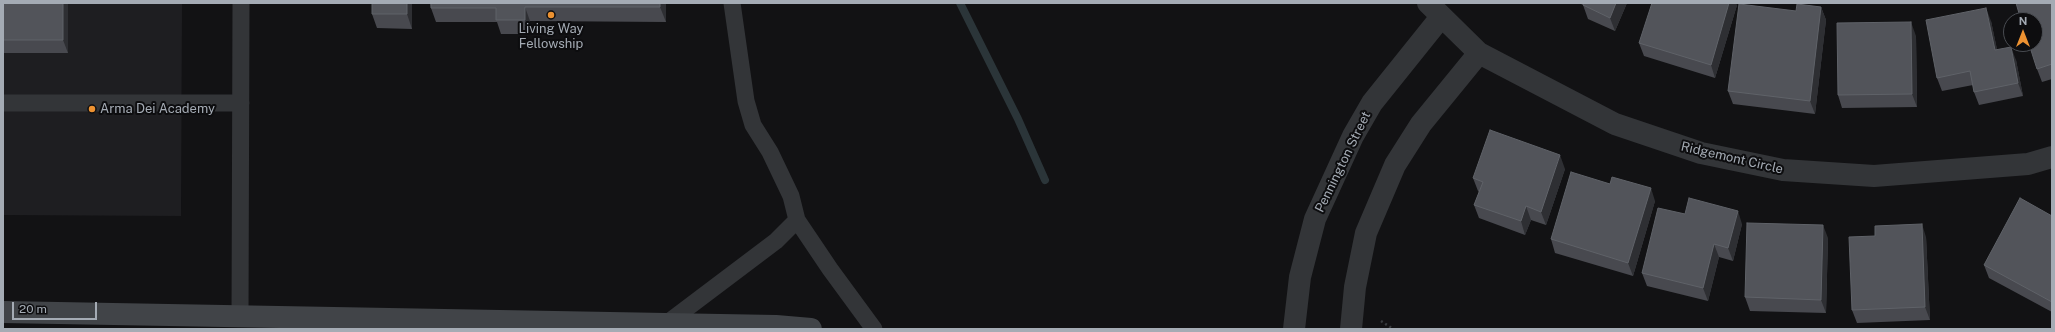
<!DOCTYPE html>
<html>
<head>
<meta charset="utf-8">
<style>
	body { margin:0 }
	#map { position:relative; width:2055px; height:332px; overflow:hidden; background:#121214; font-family:"Public Sans",sans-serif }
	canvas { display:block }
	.frame { position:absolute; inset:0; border:4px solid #a4abb4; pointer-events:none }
	.north { position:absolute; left:2003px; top:12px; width:40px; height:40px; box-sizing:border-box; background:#0d0d0f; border:1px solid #494c51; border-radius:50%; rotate:0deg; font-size:11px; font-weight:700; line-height:16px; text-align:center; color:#a4abb4 }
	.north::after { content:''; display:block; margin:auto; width:14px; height:18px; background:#ed9231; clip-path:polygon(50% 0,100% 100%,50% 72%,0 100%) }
	.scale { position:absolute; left:12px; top:302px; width:85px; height:18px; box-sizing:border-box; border:2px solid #a4abb4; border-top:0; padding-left:5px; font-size:12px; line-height:14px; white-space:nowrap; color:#a4abb4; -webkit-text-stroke:3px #0d0d0f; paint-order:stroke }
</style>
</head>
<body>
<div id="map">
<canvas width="2055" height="332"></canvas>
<div class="frame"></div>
<div class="north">N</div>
<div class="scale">20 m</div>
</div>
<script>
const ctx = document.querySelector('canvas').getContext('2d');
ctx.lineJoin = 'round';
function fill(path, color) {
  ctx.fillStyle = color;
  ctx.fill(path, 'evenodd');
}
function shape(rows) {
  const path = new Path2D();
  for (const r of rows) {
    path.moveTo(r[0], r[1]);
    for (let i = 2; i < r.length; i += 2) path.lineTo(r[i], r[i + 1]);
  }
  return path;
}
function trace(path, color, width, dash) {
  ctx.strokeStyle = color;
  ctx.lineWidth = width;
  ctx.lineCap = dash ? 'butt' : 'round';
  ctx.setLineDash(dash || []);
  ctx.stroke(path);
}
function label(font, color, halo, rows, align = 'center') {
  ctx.font = font + ' "Public Sans",sans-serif';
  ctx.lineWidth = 4;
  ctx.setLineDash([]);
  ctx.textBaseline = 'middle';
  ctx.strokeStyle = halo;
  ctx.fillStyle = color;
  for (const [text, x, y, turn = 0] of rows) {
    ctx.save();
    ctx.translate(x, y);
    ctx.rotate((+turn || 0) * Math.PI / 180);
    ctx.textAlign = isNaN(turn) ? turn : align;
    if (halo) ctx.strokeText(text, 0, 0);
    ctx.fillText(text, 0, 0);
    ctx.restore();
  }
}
fill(shape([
	[3,3,182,3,181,216,3,215]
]), '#1e1e21');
trace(shape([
	[960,3,1018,119,1045,180]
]), '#2b3539', 8);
trace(shape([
	[1381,321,1393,329]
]), '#393c3f', 2.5, [2, 3]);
trace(shape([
	[732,3,746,101,753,125,770,152,791,196,797,220,830,269,874,329],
	[3,103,241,103],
	[240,317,241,3],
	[666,324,776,241,797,220]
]), '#333538', 17);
trace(shape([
	[1428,3,1479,53,1615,124,1701,153,1783,170,1874,176,2028,164,2052,157],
	[1294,329,1300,277,1315,219,1353,136,1372,103,1441,17],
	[1351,329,1355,287,1366,233,1395,165,1421,124,1479,53]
]), '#333538', 22);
trace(shape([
	[3,312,776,326,811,329]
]), '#414448', 22);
fill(shape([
	[3,3,68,3,68,53,3,53],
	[412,3,412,29,377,28,372,14],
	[430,3,666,3,666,22,530,21,530,34,501,34,497,22,436,22,431,8],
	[1579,3,1627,3,1615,31,1588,19,1583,5],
	[2052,3,2052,79,2042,82,2037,69],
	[1737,5,1715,78,1644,56,1639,43],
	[1821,7,1826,20,1815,114,1733,104,1728,91,1796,11],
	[1991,21,1997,50,2016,60,2023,96,1979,105,1974,92,1973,85,1942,91,1937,78],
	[1916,36,1917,107,1842,108,1838,95],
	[1565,169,1546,225,1531,220,1525,235,1479,218,1474,205,1479,192,1478,191,1473,178],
	[1610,184,1655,201,1633,276,1555,253,1551,239],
	[1685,214,1742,224,1733,261,1719,257,1708,301,1647,286,1642,273],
	[2052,216,2052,312,1989,278,1984,265],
	[1926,237,1930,320,1857,323,1852,310],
	[1828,238,1826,313,1750,311,1745,297]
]), '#48494f');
fill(shape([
	[63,3,68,3,68,53,63,40],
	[407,3,412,3,412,29,407,14],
	[660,3,666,3,666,22,660,7],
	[1616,3,1627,3,1615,31,1610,18],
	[1729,3,1736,3,1737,5,1715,78,1711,65],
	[525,7,530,21,530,34,525,20],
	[1821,7,1826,20,1815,114,1810,101],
	[1986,8,1991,21,2000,63,1995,50],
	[1911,22,1916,36,1917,107,1912,94],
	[2011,47,2016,60,2023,96,2018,83],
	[1560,155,1565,169,1546,225,1541,212],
	[1651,188,1655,201,1633,276,1628,263],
	[1526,206,1531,220,1525,235,1521,221],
	[1738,211,1742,224,1733,261,1728,248],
	[1922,224,1926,237,1930,320,1925,307],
	[1823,225,1828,238,1826,313,1821,300],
	[1714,244,1719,257,1708,301,1703,288]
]), '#2e2f33');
const building = shape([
	[3,3,63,3,63,40,3,40,3,3],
	[372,3,407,3,407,14,372,14,372,3],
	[431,3,660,3,660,7,525,7,525,20,496,20,496,8,431,8,431,3],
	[1584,3,1616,3,1610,18,1583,5,1584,3],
	[1652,3,1729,3,1711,65,1639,43,1652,3],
	[2016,3,2052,3,2052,64,2037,69,2029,44,2035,44,2035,20,2021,20,2016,3],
	[1739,4,1796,11,1797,4,1821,7,1810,101,1728,91,1739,4],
	[1986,8,1995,50,2011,47,2018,83,1974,92,1970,71,1937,78,1926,20,1986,8],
	[1911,22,1912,94,1838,95,1837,23,1911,22],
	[1490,130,1560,155,1541,212,1526,206,1521,221,1474,205,1483,182,1473,178,1490,130],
	[1571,172,1610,184,1612,177,1651,188,1628,263,1551,239,1571,172],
	[1689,198,1738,211,1728,248,1714,244,1703,288,1642,273,1658,208,1685,214,1689,198],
	[2020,198,2052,216,2052,302,1984,265,2020,198],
	[1747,223,1823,225,1821,300,1745,297,1747,223],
	[1922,224,1925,307,1852,310,1849,237,1875,236,1875,226,1922,224]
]);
fill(building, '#52545a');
trace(building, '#5f6268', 1);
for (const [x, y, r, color] of [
	[551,15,4,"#ed9231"],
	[92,109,4,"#ed9231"]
]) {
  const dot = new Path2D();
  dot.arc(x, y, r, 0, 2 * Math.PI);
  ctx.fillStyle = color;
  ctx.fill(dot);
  trace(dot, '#0d0d0f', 1.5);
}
label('13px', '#a4abb4', '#0d0d0f', [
	["Living Way",551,29],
	["Fellowship",551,44],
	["Arma Dei Academy",100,109,"left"]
]);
label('13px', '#a4abb4', '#0d0d0f', [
	["Ridgemont Circle",1732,158,13],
	["Pennington Street",1343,162,-64]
]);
</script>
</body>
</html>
